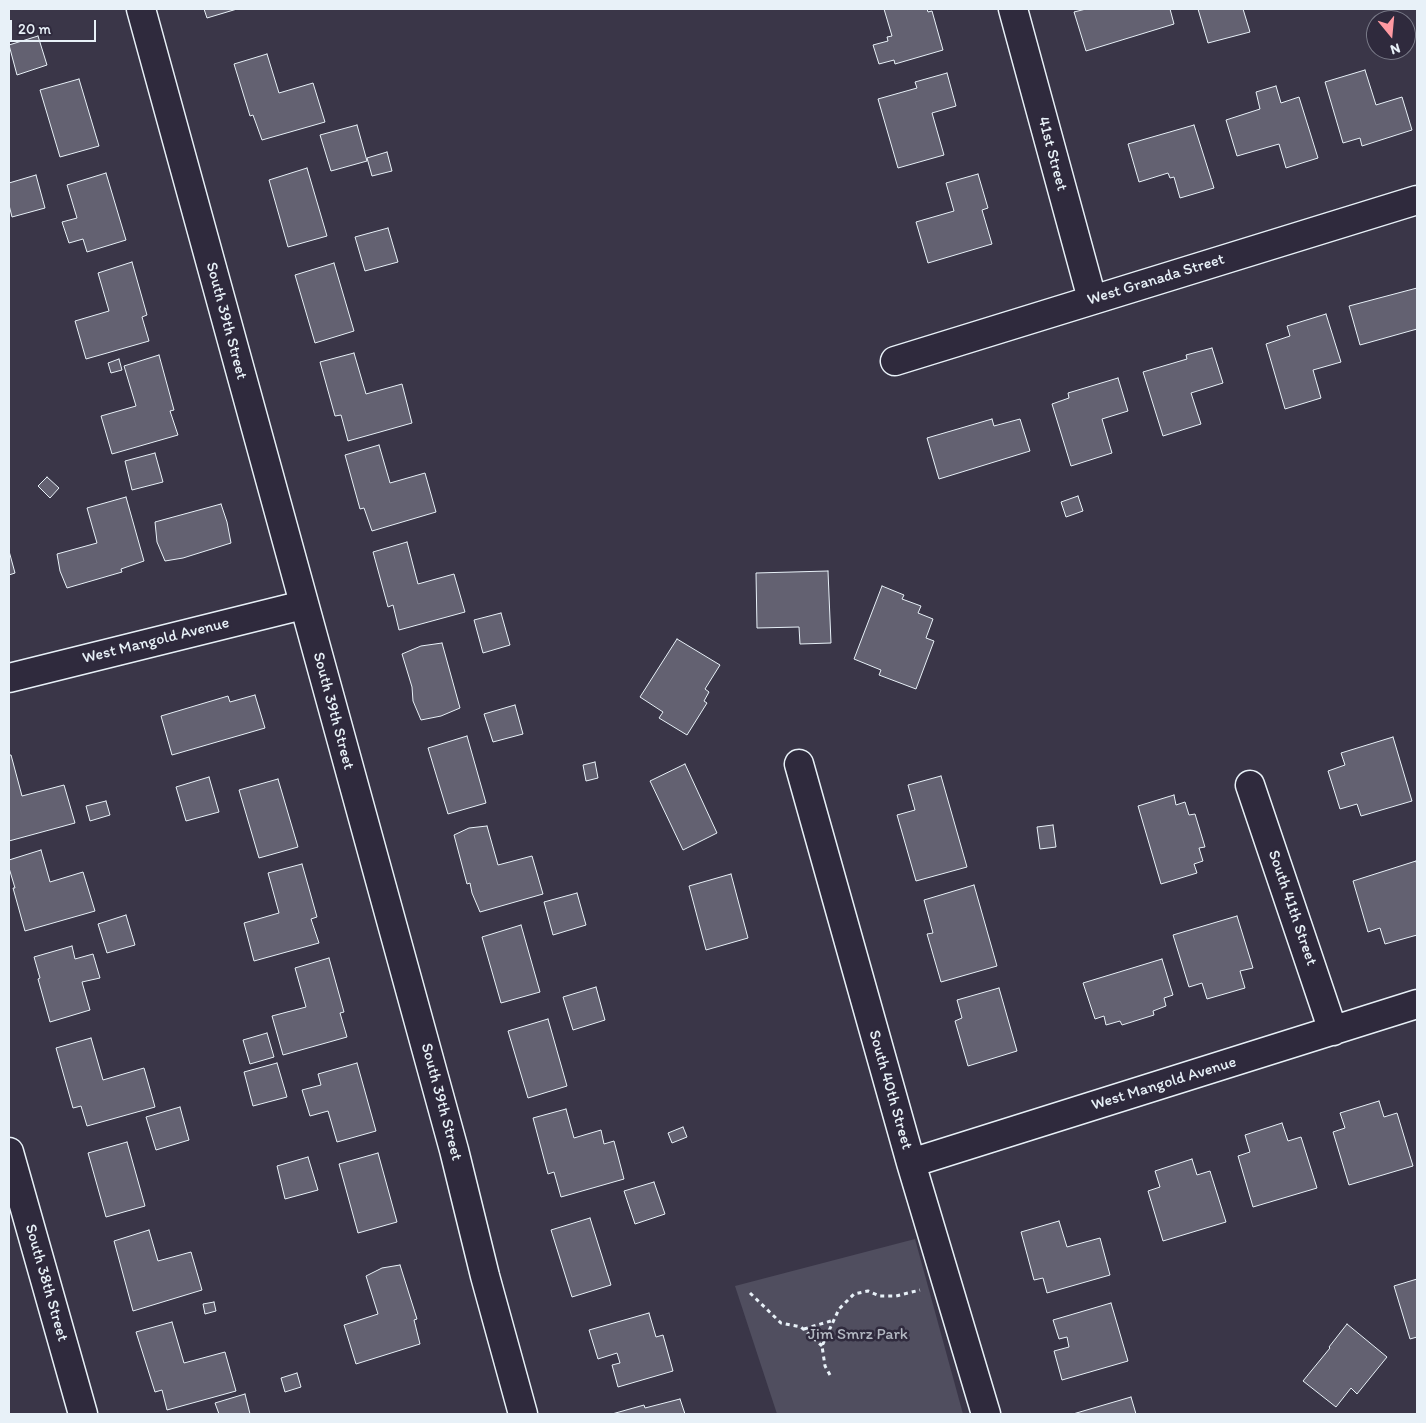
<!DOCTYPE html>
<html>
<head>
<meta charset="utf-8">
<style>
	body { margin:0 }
	#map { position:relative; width:1426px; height:1423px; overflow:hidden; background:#3a3648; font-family:Itim,sans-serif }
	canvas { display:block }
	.frame { position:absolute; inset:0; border:10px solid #e8f1f8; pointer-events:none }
	.north { position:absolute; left:1366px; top:10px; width:50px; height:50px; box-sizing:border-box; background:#2f2a3d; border:1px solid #797a88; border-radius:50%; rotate:163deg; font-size:14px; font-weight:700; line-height:20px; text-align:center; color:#e8f1f8 }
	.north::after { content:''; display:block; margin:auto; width:18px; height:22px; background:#ff9aa2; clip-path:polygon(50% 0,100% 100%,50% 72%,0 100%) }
	.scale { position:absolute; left:10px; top:20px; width:86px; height:22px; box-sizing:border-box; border:2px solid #e8f1f8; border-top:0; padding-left:6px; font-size:15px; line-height:18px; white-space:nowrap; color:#e8f1f8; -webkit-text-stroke:4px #2f2a3d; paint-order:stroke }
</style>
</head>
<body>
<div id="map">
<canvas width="1426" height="1423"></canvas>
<div class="frame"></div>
<div class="north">N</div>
<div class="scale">20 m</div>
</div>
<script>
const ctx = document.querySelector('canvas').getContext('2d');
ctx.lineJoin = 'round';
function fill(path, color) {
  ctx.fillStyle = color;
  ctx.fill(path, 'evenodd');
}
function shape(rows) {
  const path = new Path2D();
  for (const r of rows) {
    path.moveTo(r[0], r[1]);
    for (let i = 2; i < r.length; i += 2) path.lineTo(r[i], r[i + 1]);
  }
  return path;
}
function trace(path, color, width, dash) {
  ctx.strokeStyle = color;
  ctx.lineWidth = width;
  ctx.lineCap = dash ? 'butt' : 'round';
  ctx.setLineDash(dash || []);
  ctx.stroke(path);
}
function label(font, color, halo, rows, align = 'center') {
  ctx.font = font + ' Itim,sans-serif';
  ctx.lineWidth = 5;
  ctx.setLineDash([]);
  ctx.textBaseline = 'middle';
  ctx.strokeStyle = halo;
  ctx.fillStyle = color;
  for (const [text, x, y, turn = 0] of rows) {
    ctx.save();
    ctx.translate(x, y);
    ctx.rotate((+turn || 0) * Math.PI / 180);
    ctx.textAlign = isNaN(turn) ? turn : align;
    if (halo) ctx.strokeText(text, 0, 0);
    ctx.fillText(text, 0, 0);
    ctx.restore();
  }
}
fill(shape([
	[915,1239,963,1414,777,1414,735,1286]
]), '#504e5f');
const building = shape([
	[204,9,237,9,207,18,204,9],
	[884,9,927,9,928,12,932,11,943,50,895,64,894,60,879,64,873,45,888,41,887,37,892,36,884,9],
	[1086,9,1170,9,1174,24,1086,51,1074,12,1086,9],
	[1198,9,1243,9,1250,32,1208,43,1198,9],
	[38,36,47,65,17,75,9,45,38,36],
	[267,54,279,93,313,83,325,122,262,140,253,115,250,116,234,64,267,54],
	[1365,70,1376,105,1402,97,1412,130,1362,146,1360,138,1343,143,1325,82,1365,70],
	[947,73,956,106,932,113,944,155,898,168,878,99,917,88,915,82,947,73],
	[79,79,99,146,60,157,40,90,79,79],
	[1276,86,1281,103,1299,97,1318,158,1286,168,1279,144,1237,156,1226,120,1260,109,1256,92,1276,86],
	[357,125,367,161,331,171,320,135,357,125],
	[1194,125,1214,188,1180,198,1174,177,1170,178,1168,173,1139,182,1128,144,1194,125],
	[387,152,392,171,372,176,367,158,387,152],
	[307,168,327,236,288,247,269,180,307,168],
	[106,173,126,240,87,252,83,239,69,243,62,222,77,218,67,185,106,173],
	[978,174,988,208,982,210,992,244,928,263,916,222,954,211,946,183,978,174],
	[36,175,45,208,12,217,9,205,9,183,36,175],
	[388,228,398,262,365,271,355,237,388,228],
	[132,262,147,315,142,317,149,341,86,359,75,321,109,311,98,273,132,262],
	[334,263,354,331,315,343,295,275,334,263],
	[1417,288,1417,329,1360,345,1349,306,1417,288],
	[1326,314,1341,362,1313,370,1321,398,1285,409,1266,344,1290,336,1287,326,1326,314],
	[1212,348,1223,383,1191,393,1201,424,1163,436,1143,372,1187,359,1186,355,1212,348],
	[354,353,366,394,402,384,412,423,348,441,341,415,335,416,320,362,354,353],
	[159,355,174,410,170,411,178,435,112,454,101,416,136,406,124,366,159,355],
	[119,359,122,370,111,373,108,363,119,359],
	[1118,378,1128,411,1102,419,1112,453,1071,466,1052,404,1069,398,1068,393,1118,378],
	[992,419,994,426,1020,419,1030,451,939,479,927,438,992,419],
	[379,445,390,483,425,473,436,512,372,531,364,508,360,509,345,455,379,445],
	[155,453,163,482,132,490,125,461,155,453],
	[47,477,59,488,50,498,38,486,47,477],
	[1078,496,1083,511,1066,517,1061,502,1078,496],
	[126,497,144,561,121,569,122,572,67,588,60,571,57,554,97,543,87,508,126,497],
	[221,504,227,522,231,543,183,558,165,561,157,542,155,522,221,504],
	[407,542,418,584,454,574,465,612,399,630,393,605,388,607,373,552,407,542],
	[9,551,15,573,9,575,9,551],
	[828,571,831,643,800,644,799,627,757,628,756,573,828,571],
	[882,586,904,595,902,599,921,606,918,613,933,619,926,638,934,641,916,689,879,675,881,670,854,659,882,586],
	[501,613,510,645,483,653,474,620,501,613],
	[677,639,720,665,705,689,709,692,704,701,707,703,687,735,659,718,663,712,640,697,677,639],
	[442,643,460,708,441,716,421,720,413,701,412,687,402,654,421,646,442,643],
	[255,695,265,728,172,755,161,716,228,696,230,702,255,695],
	[515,705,523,734,493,742,484,714,515,705],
	[467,736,486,803,448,814,428,748,467,736],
	[1393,737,1412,801,1361,816,1357,804,1340,809,1328,771,1345,765,1341,753,1393,737],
	[9,755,11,755,22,796,64,785,75,823,9,841,9,755],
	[595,762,598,778,586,781,583,765,595,762],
	[685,764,717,833,683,850,650,781,685,764],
	[941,776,967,867,916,881,897,815,915,810,908,785,941,776],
	[209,777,219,812,186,821,176,787,209,777],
	[278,779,298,847,259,858,239,790,278,779],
	[1174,795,1176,805,1185,802,1189,815,1195,814,1205,847,1199,848,1203,861,1194,864,1197,873,1161,884,1138,806,1174,795],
	[106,801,110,815,90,821,86,806,106,801],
	[1053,825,1056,847,1040,849,1037,827,1053,825],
	[487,826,498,865,532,856,543,894,480,912,472,893,470,883,467,884,454,835,469,828,487,826],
	[41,850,50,882,83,872,95,911,25,931,13,888,15,888,9,868,9,860,41,850],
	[1416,861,1417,866,1417,935,1385,944,1380,928,1368,932,1353,881,1416,861],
	[302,864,317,917,311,919,319,943,254,961,244,923,279,913,268,873,302,864],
	[731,874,748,938,706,950,689,886,731,874],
	[974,885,997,966,941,982,927,934,933,933,924,900,974,885],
	[577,893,586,925,553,935,544,902,577,893],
	[126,915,135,945,107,953,98,924,126,915],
	[1237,916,1253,968,1240,971,1245,988,1207,999,1202,983,1189,987,1173,935,1237,916],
	[521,925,540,992,501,1003,482,937,521,925],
	[72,946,75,959,93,954,100,978,82,982,90,1010,50,1022,38,979,40,978,34,957,72,946],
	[329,958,344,1012,340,1013,347,1037,283,1055,272,1016,306,1007,295,968,329,958],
	[1162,959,1173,995,1164,998,1166,1006,1153,1011,1154,1015,1122,1025,1120,1021,1106,1025,1104,1016,1095,1019,1083,983,1162,959],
	[596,987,605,1020,573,1030,563,997,596,987],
	[999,988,1017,1051,968,1066,955,1021,962,1018,957,1000,999,988],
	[548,1019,567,1086,528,1098,508,1031,548,1019],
	[267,1033,274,1057,250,1064,243,1040,267,1033],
	[91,1038,103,1080,144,1068,155,1107,87,1126,81,1106,73,1108,56,1048,91,1038],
	[277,1063,287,1097,253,1106,244,1072,277,1063],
	[357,1063,376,1131,337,1142,328,1111,310,1116,302,1090,321,1085,318,1074,357,1063],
	[1379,1101,1384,1117,1397,1113,1413,1166,1349,1185,1333,1132,1345,1128,1340,1113,1379,1101],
	[180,1107,189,1140,156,1150,146,1117,180,1107],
	[566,1109,574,1138,601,1130,604,1144,614,1141,624,1179,561,1197,554,1172,548,1174,533,1118,566,1109],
	[1282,1123,1288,1141,1301,1137,1317,1188,1253,1207,1238,1156,1250,1152,1245,1135,1282,1123],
	[683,1127,687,1137,672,1143,668,1133,683,1127],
	[127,1142,145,1206,106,1217,88,1153,127,1142],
	[378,1153,397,1222,358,1233,339,1164,378,1153],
	[308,1157,318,1190,285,1199,277,1166,308,1157],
	[1192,1159,1197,1175,1210,1171,1226,1222,1163,1241,1148,1191,1160,1187,1155,1171,1192,1159],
	[654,1182,665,1214,635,1224,624,1191,654,1182],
	[590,1218,611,1285,572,1297,551,1230,590,1218],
	[1059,1221,1067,1247,1100,1238,1110,1275,1047,1293,1043,1278,1034,1280,1021,1232,1059,1221],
	[149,1230,158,1261,191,1252,202,1290,133,1311,114,1241,149,1230],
	[400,1265,417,1319,414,1320,420,1344,356,1364,344,1325,378,1314,366,1276,382,1268,400,1265],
	[1417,1279,1417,1337,1410,1339,1394,1286,1417,1279],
	[214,1302,216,1311,205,1314,203,1304,214,1302],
	[1111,1303,1128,1361,1062,1380,1054,1351,1069,1347,1067,1337,1059,1339,1053,1320,1111,1303],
	[649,1313,656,1337,663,1335,673,1371,618,1387,612,1365,620,1363,617,1353,598,1359,589,1330,649,1313],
	[172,1322,184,1363,225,1352,236,1391,167,1410,162,1390,155,1392,136,1332,172,1322],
	[1347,1324,1387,1357,1357,1394,1351,1388,1336,1407,1303,1381,1330,1348,1329,1347,1347,1324],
	[297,1373,301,1387,285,1392,281,1378,297,1373],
	[245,1394,250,1414,219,1414,215,1403,245,1394],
	[1131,1397,1136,1414,1073,1414,1131,1397],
	[680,1399,685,1414,612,1414,644,1405,645,1408,680,1399]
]);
fill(building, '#636171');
trace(building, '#e8f1f8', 1);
const minor = shape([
	[141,9,454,1150,485,1276,523,1414],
	[1013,9,1092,299],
	[895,361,1417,200],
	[9,678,303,605],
	[799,764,911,1163,986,1414],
	[1250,785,1333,1031],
	[9,1152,83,1414],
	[911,1163,1417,1004]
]);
trace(minor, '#e8f1f8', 31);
trace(shape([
	[750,1293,781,1323,801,1327,822,1346],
	[804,1329,834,1320],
	[830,1375,825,1366,822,1346,839,1309,854,1294,868,1291,880,1296,896,1296,920,1290]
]), '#e8f1f8', 3, [4, 4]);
trace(minor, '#2f2a3d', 28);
label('16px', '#e8f1f8', '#2f2a3d', [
	["41st Street",1052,154,75],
	["West Granada Street",1156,280,-17],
	["South 39th Street",226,321,75],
	["West Mangold Avenue",156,641,-14],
	["South 39th Street",333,711,75],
	["South 41th Street",1292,908,71],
	["West Mangold Avenue",1164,1084,-17],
	["South 40th Street",890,1090,74],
	["South 39th Street",441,1102,75],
	["South 38th Street",46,1283,74]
]);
label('16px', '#b3b8c2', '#2f2a3d', [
	["Jim Smrz Park",858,1335]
]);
</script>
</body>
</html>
